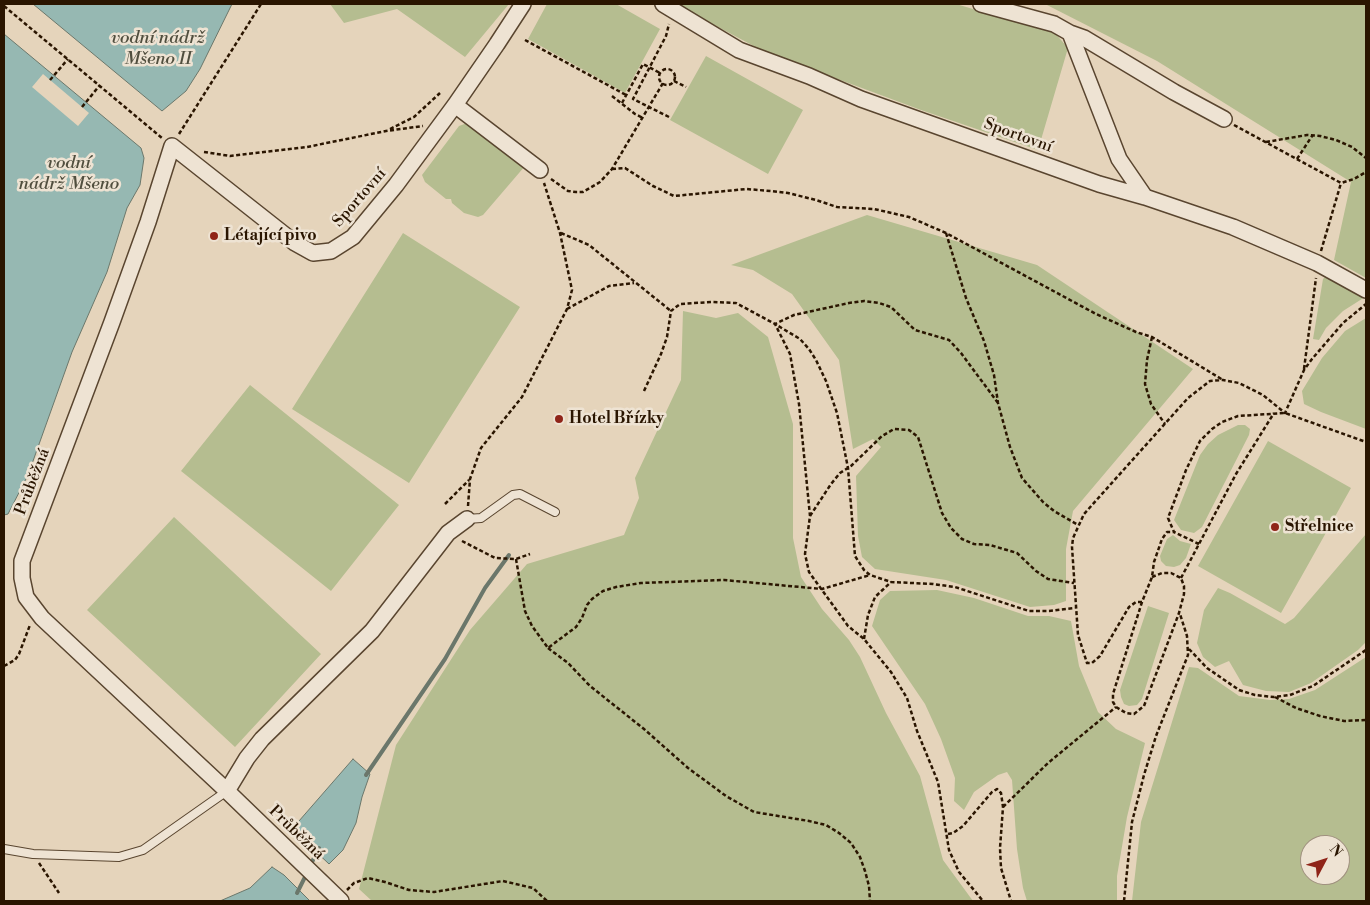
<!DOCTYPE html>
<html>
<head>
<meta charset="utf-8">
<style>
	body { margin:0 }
	#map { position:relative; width:1370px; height:905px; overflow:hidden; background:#e5d4bb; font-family:"Libre Bodoni",serif }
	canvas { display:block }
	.frame { position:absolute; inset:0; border:5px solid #2a1500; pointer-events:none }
	.north { position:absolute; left:1300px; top:835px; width:50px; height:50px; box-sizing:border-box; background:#eee3d3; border:1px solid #a0917f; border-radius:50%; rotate:50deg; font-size:14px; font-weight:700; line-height:20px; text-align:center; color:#2a1500 }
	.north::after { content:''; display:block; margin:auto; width:18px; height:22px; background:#8f2418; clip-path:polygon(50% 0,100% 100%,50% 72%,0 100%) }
</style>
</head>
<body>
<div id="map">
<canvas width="1370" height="905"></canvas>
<div class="frame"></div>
<div class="north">N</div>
</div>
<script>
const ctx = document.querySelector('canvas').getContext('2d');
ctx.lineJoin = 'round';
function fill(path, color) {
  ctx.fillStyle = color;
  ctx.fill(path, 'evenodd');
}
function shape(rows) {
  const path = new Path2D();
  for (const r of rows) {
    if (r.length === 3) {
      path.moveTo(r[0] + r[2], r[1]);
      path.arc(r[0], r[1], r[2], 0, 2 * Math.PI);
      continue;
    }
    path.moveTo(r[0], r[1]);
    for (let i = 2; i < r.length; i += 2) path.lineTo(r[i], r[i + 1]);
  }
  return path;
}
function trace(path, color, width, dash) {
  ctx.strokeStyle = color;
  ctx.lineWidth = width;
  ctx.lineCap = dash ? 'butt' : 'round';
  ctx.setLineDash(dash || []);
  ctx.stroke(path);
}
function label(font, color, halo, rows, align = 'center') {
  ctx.font = font + ' "Libre Bodoni",serif';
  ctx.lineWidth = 5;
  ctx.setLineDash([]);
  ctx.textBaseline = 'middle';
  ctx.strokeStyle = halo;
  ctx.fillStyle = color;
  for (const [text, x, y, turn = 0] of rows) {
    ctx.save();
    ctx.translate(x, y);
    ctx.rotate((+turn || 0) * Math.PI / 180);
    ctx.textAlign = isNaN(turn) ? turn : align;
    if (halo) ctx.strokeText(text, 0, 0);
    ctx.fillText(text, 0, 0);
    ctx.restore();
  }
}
fill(shape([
	[330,4,509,4,465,57,397,9,344,23],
	[547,4,616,4,660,29,625,93,528,39],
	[675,4,956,4,1055,33,1068,48,1038,150,921,110,765,52],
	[1045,4,1366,4,1366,278,1334,260,1351,182,1157,61],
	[706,56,803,110,768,174,670,120],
	[467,123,525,166,483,215,478,217,464,213,452,203,451,199,446,199,425,182,422,175,459,126],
	[867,215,1037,265,1193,369,1073,511,1066,549,1066,601,1054,605,1030,607,946,580,875,569,862,557,858,536,856,476,881,447,873,439,853,449,839,360,792,294,753,270,731,265],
	[403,233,520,307,409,483,292,409],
	[1326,276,1365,297,1343,311,1326,328,1319,340,1313,339,1323,279],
	[683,311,716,318,738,313,768,337,793,424,793,538,801,577,822,609,849,640,860,657,886,713,920,776,943,860,973,901,372,901,359,889,396,745,470,630,527,564,624,535,639,498,635,478,681,380],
	[1366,318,1366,429,1321,412,1304,404,1302,391,1322,358,1345,331],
	[250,385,399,505,331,591,181,471],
	[1238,425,1245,425,1250,429,1249,435,1202,527,1194,533,1181,530,1174,520,1200,455,1208,444,1218,435],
	[1268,441,1351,488,1281,613,1198,566],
	[174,517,321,654,235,747,87,610],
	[1366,534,1366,642,1358,650,1311,683,1289,692,1266,691,1243,685,1229,661,1215,667,1203,657,1197,643,1204,610,1218,588,1230,593,1285,624,1294,618],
	[1173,535,1180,541,1191,544,1186,558,1180,565,1174,567,1166,566,1161,561,1160,556,1167,539],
	[937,590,974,598,1028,616,1049,616,1071,621,1079,666,1098,712,1116,729,1145,743,1127,817,1117,876,1117,901,1027,901,1023,888,1017,849,1012,780,1007,772,998,775,974,792,964,810,954,801,955,778,941,739,925,704,872,626,880,600,890,591],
	[1148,606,1169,613,1142,699,1137,705,1129,706,1124,704,1121,697,1120,690],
	[1366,657,1366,901,1132,901,1141,822,1189,667,1198,668,1239,696,1270,700,1289,699,1315,690],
	[1310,845,1340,845,1340,875,1310,875]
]), '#b5bd90');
const water = shape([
	[33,4,232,4,200,69,186,91,162,111,33,4],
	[4,34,141,148,144,158,140,185,127,208,107,272,72,352,28,475,8,514,4,515,4,34],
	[353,759,370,774,362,797,356,823,343,850,329,864,292,829,353,759],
	[272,867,284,875,310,901,220,901,250,888,272,867]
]);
fill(water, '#96b8b2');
trace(water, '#6b776b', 1);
fill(shape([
	[43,74,89,113,78,126,32,87]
]), '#e5d4bb');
trace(shape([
	[366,775,445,659,485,588,509,555],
	[310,866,319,848],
	[297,893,307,873]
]), '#6b776b', 4);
const service = shape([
	[467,519,481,518,513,495,520,494,555,512],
	[4,849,33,854,119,857,143,850,227,791]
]);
const minor = shape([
	[663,4,739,50,809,76,861,99,1099,184,1145,197,1233,227,1317,263,1366,290],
	[981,4,1054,24,1070,33,1084,38,1174,92,1224,119],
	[1070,33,1119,159,1145,197],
	[455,105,540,170],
	[227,791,247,758,262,739,372,631,448,533,467,519],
	[341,901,227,791,42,618,26,597,22,578,22,561,112,322,148,222,172,146,295,243,313,253,331,251,353,237,396,185,455,105,497,44,523,4]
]);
trace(service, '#59452f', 10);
trace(minor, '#59452f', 18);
trace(shape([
	[4,6,162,138],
	[525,40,626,95],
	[667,77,8],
	[50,80,68,59],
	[674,81,686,87],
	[612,96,635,114,643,118],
	[622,103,643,64,660,73],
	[82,107,100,85],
	[669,117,633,99,666,36,669,24],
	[1234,125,1341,183,1354,179,1366,172],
	[390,129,414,117,440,93],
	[179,134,261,4],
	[1266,142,1307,135,1320,136,1336,140,1352,147,1366,158],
	[204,152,230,156,307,147,386,131,423,126],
	[1297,159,1312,136],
	[612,169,625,168,653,186,674,196,746,189,771,191,788,193,816,200,837,207,874,209,909,217,946,233,1096,314,1136,332,1152,337,1223,380],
	[551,179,568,191,576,192,583,192,600,182,612,169,663,83],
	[561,233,589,245,671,311],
	[946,233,966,298,984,341,994,375,998,403,1010,447,1022,478,1043,502,1054,511,1078,525],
	[1321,251,1341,183],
	[567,309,609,286,634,283],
	[1152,337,1147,360,1145,384,1151,404,1165,424],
	[1304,369,1316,278],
	[644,391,661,354,667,337,671,311,680,304,711,302,736,303,775,324,790,354,799,404,810,516,805,554,809,572,848,626,864,639,891,672,907,698,917,731,938,782,949,850,959,872,983,901],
	[998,403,961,353,949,340,915,330,891,307,879,303,864,301,849,303,794,315,775,324,800,339,809,349,816,360,826,381,837,413,848,468,855,556,864,570,870,575,891,582,933,584,955,587,1029,611,1049,611,1075,608],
	[445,504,469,480],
	[468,506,470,479,481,448,522,397,567,309,572,290,560,233,544,183],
	[810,516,831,484,840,473,851,466,882,436,894,429,909,430,918,437,942,513,951,528,962,539,974,544,990,545,1017,553,1036,571,1048,579,1074,583],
	[462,541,495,558,516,559,530,554],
	[1199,544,1174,532,1168,518,1186,470,1200,441,1212,429,1222,422,1238,416,1285,413,1366,442],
	[516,559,525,611,532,626,548,648,576,627,582,618,587,605,592,599,603,591,616,587,641,583,724,580,822,589,870,575],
	[1152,577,1162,573,1171,573,1181,578,1184,586,1184,594,1179,613,1144,706,1134,714,1126,713,1116,707,1113,702,1113,694,1142,602,1152,577,1154,562,1162,539,1167,532,1174,532],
	[1181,578,1236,474,1274,413],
	[1142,602,1136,602,1129,607,1100,656,1092,663,1087,663,1078,635,1072,547,1073,538,1084,514,1188,398,1210,381,1223,380,1239,383,1263,395,1285,413,1304,370,1312,359,1343,323,1366,304],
	[864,639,868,615,875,597,891,582],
	[548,648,568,663,590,686,644,729,688,768,726,796,754,812,809,821,826,825,839,833,851,843,860,857,865,871,869,886,870,901],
	[1189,649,1207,668,1239,690,1255,695,1274,697,1290,695,1313,686,1366,650],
	[4,666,15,660,19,654,30,625],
	[1275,697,1296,708,1320,716,1344,721,1366,720],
	[1003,807,1048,763,1116,707],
	[948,834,953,833,963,826,992,792,997,789,1001,793,1003,807,1000,848,1001,868,1011,901],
	[39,863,59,893],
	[347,890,354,883,368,878,385,882,409,890,434,892,503,881,533,888,547,901],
	[1124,901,1132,822,1144,775,1156,736,1188,655,1187,636,1180,614]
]), '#2a1500', 2.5, [4, 2.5]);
trace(service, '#eee3d3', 8);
trace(minor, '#eee3d3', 15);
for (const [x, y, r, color] of [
	[214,236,5,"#8f2418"],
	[559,419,5,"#8f2418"],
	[1275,527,5,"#8f2418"]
]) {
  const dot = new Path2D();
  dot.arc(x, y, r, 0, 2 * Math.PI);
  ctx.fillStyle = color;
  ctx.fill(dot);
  trace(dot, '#eee3d3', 2);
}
label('16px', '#2a1500', '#eee3d3', [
	["Sportovní",1018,136,20],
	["Sportovní",360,198,-49],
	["Průběžná",33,482,-69],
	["Průběžná",296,833,44]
]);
label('bold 16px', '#2a1500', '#eee3d3', [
	["Létající pivo",224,236],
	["Hotel Břízky",569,419],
	["Střelnice",1285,527]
], 'left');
label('italic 18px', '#504e3e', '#eee3d3', [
	["vodní nádrž",158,39],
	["Mšeno II",158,60],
	["vodní",69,164],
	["nádrž Mšeno",69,185]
]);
</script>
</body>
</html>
